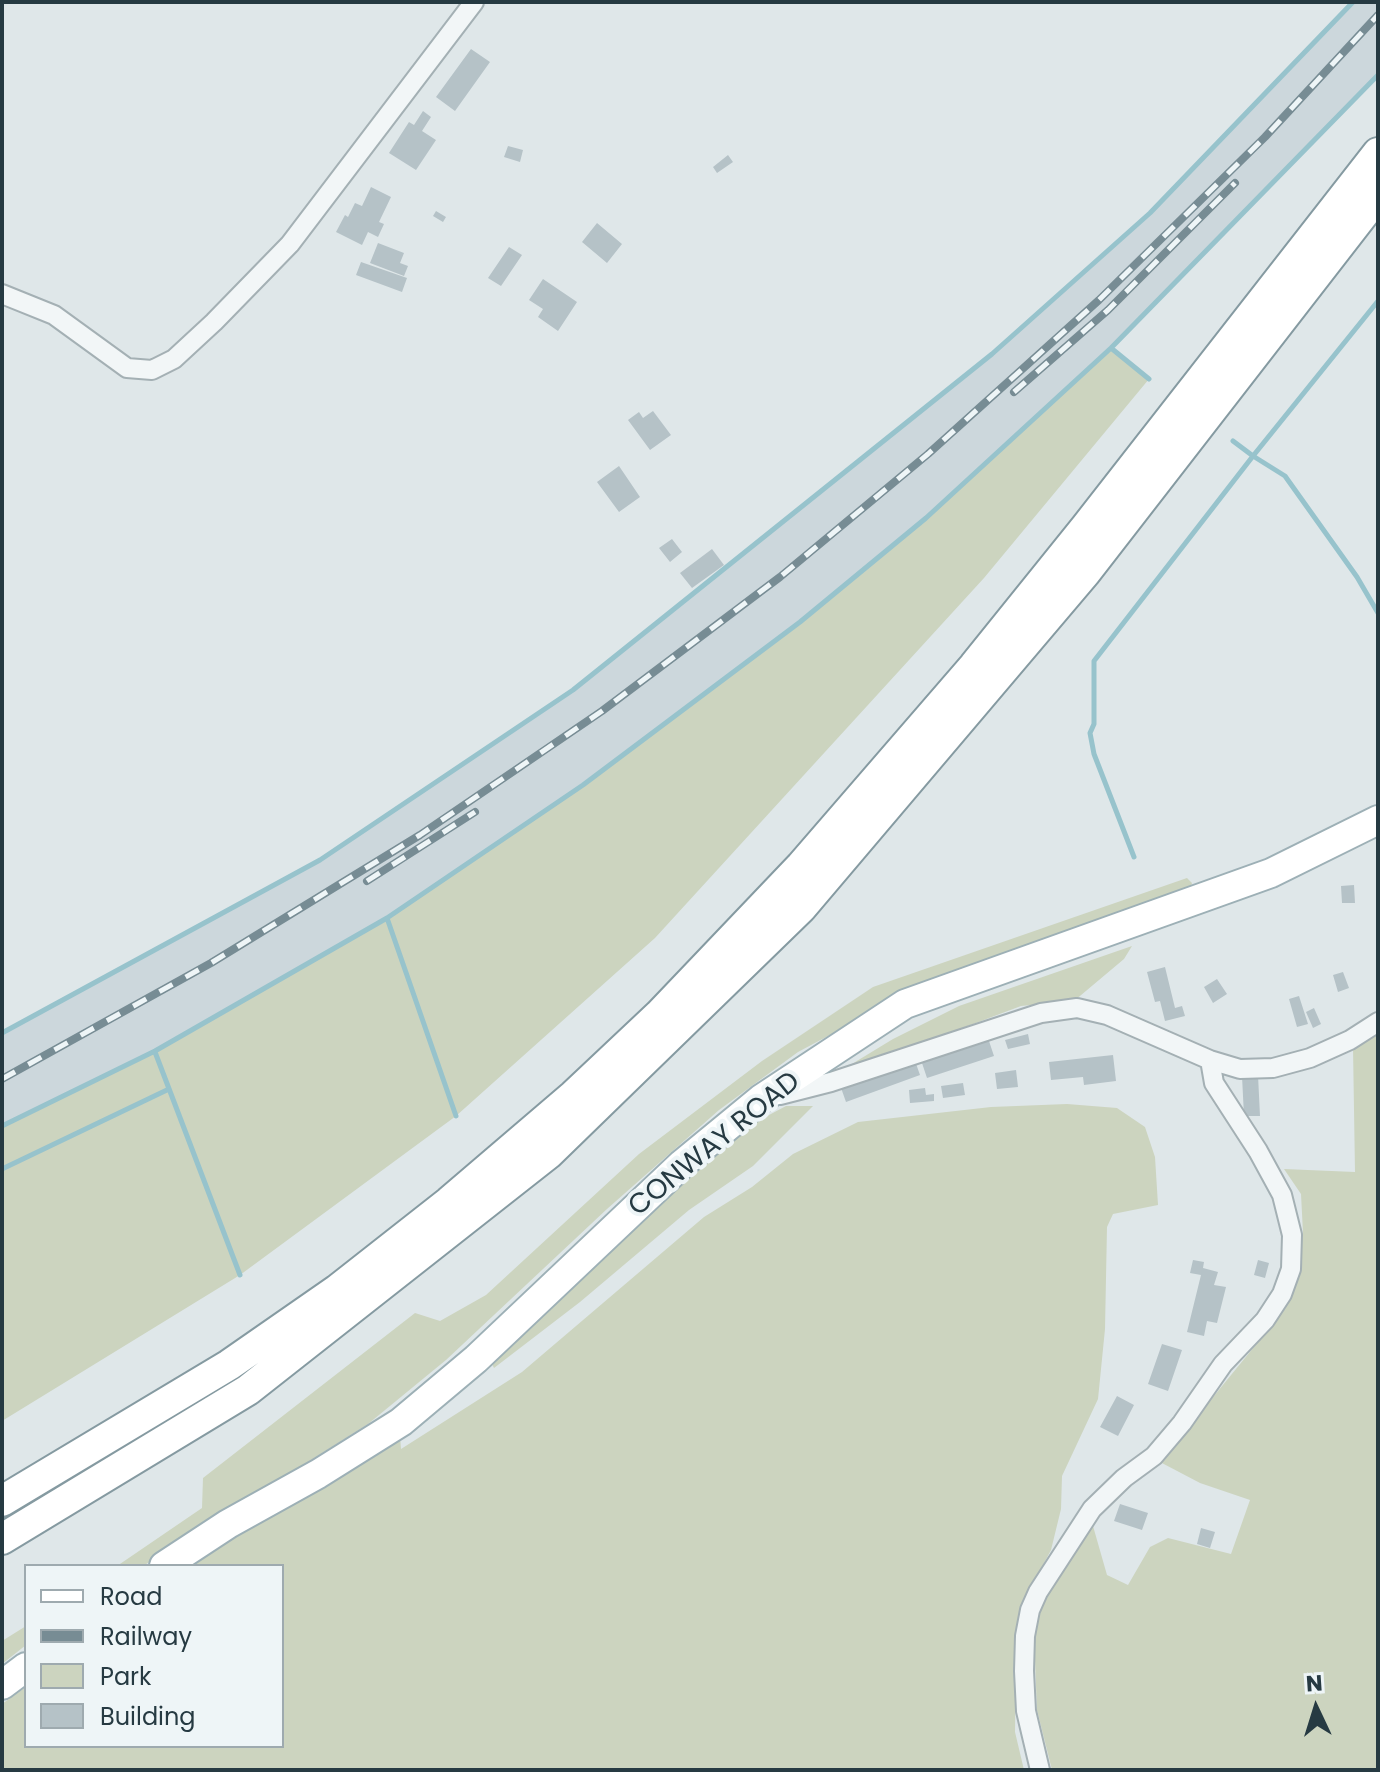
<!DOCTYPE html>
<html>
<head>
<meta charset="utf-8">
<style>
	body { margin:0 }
	#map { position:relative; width:1380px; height:1772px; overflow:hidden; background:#dfe7e9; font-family:Poppins,sans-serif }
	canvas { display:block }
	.frame { position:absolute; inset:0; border:4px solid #263a42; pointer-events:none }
	.legend { position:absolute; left:24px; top:1564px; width:260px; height:184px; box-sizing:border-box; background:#eef5f7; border:2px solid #9eaaaf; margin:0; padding:10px 14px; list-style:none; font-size:24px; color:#263a42 }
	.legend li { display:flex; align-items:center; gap:16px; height:40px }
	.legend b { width:40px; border:2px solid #9eaaaf }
	.north { position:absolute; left:1276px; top:1668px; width:80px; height:80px; -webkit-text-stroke:6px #eef5f7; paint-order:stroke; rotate:356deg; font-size:22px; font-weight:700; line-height:32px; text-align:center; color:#263a42 }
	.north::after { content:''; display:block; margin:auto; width:28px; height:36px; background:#263a42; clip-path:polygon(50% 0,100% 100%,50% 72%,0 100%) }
</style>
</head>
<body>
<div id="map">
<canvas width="1380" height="1772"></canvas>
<div class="frame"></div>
<ul class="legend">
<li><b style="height:10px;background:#fff"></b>Road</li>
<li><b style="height:10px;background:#778c94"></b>Railway</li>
<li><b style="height:22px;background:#ccd4bf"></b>Park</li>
<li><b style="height:22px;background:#b5c2c7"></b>Building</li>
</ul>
<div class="north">N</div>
</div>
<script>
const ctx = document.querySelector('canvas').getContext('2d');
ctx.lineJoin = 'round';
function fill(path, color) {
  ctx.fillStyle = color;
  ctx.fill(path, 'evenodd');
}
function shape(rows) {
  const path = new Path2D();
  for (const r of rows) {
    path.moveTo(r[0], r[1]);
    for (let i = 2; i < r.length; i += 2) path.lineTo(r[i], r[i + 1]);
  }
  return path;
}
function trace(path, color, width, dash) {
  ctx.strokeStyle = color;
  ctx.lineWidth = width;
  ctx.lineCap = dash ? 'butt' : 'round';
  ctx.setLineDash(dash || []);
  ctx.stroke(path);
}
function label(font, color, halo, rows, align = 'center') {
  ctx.font = font + ' Poppins,sans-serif';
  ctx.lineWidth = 8;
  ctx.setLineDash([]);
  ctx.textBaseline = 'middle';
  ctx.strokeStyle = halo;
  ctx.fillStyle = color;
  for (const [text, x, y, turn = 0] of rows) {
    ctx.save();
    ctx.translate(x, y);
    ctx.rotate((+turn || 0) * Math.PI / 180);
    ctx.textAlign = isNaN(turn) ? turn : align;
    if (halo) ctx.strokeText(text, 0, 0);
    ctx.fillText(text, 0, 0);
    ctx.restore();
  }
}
fill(shape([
	[1353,2,1378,2,1378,75,1111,348,926,518,800,622,583,785,387,918,155,1051,2,1126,2,1033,320,861,573,690,992,354,1150,213]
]), '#ccd7dc');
fill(shape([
	[1111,348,1149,379,984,578,655,938,456,1116,240,1275,2,1421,2,1128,155,1051,387,918,583,785,800,622,926,518],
	[1187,878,1192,883,1190,890,901,997,798,1052,719,1110,607,1209,446,1360,368,1424,143,1566,117,1566,202,1508,203,1478,415,1313,440,1321,486,1295,639,1154,762,1061,873,987],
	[1132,946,1124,959,1074,1001,1021,1006,888,1056,847,1067,893,1039,959,1006],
	[1378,1033,1378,1770,1052,1770,1037,1710,1034,1637,1042,1601,1093,1526,1107,1575,1128,1585,1150,1547,1168,1538,1231,1554,1250,1500,1200,1483,1160,1462,1285,1309,1296,1277,1303,1233,1301,1194,1284,1169,1355,1172,1353,1047],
	[1067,1104,1117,1108,1145,1127,1155,1157,1158,1205,1113,1214,1107,1227,1105,1329,1098,1399,1062,1476,1061,1509,1051,1550,1024,1601,1016,1645,1015,1732,1024,1770,2,1770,2,1704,26,1687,26,1746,282,1746,282,1566,189,1566,318,1484,400,1435,401,1449,522,1372,704,1217,752,1187,793,1154,858,1122,991,1107],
	[786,1106,813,1106,753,1166,689,1210,580,1302,494,1368,490,1360,675,1186,754,1123],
	[26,1626,26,1645,2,1664,2,1641]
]), '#ccd4bf');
trace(shape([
	[1111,348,1149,379],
	[1233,441,1253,456,1378,301],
	[1134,857,1094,754,1090,733,1094,724,1094,661,1253,456,1285,476,1357,577,1378,613],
	[387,918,456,1116],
	[2,1033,320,860,573,690,992,354,1150,213,1353,2],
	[155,1052,240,1275],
	[2,1126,155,1051,387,918,583,785,800,622,926,518,1111,348,1378,75],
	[2,1169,169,1089]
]), '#97c3cc', 5);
fill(shape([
	[471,49,490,62,455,111,436,97],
	[423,111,431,117,422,131,436,140,416,170,389,153,409,122,414,125],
	[508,146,523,150,520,162,504,157],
	[728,155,733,162,717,173,713,167],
	[371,187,391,197,379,222,384,224,378,237,368,232,362,245,336,232,345,215,348,217,355,203,362,206],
	[436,211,446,217,443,222,433,216],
	[597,223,622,244,607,263,582,242],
	[378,243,404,253,400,263,408,266,404,276,370,263],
	[509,247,522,255,501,286,488,278],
	[361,262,407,278,402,292,356,275],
	[543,279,577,302,558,331,538,317,543,309,529,300],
	[653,411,671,435,650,450,628,420,639,412,643,418],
	[619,466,640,497,619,512,597,482],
	[672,539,682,552,670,562,659,548],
	[712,549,724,565,692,588,680,573],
	[1354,885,1355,903,1342,903,1341,886],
	[1165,967,1175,1008,1182,1006,1185,1016,1165,1021,1160,1001,1155,1002,1147,972],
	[1343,972,1349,988,1338,992,1333,975],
	[1217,979,1227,994,1213,1003,1204,987],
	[1299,996,1308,1024,1297,1027,1289,999],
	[1314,1008,1321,1024,1313,1028,1306,1012],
	[1028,1034,1030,1044,1008,1049,1005,1040],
	[988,1038,994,1056,927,1078,921,1060],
	[1113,1055,1116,1081,1084,1085,1083,1077,1051,1080,1049,1062],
	[914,1058,920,1075,846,1102,840,1085],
	[1016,1070,1018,1087,997,1089,995,1073],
	[1258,1075,1260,1116,1244,1116,1242,1076],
	[963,1083,965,1095,943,1098,941,1086],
	[925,1088,926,1095,934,1094,934,1101,910,1103,909,1090],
	[1193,1260,1204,1262,1203,1268,1218,1272,1214,1285,1226,1287,1217,1323,1207,1321,1204,1336,1187,1332,1201,1275,1190,1273],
	[1258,1260,1269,1263,1265,1278,1254,1275],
	[1162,1344,1182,1350,1168,1391,1148,1384],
	[1117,1396,1134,1405,1118,1436,1100,1427],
	[1120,1504,1148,1513,1142,1530,1114,1521],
	[1201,1528,1215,1532,1210,1548,1197,1544]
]), '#b5c2c7');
const minor = shape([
	[2,294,54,315,127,368,152,370,174,359,214,322,290,244,474,2],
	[780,1095,831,1082,1041,1013,1077,1008,1107,1015,1210,1060,1240,1069,1273,1068,1310,1058,1350,1040,1378,1022],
	[1040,1770,1026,1711,1024,1671,1025,1636,1030,1610,1038,1592,1092,1509,1124,1478,1154,1456,1182,1423,1223,1364,1265,1320,1282,1294,1291,1269,1292,1235,1282,1195,1258,1151,1214,1083,1210,1060]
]);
const primary = shape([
	[164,1566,228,1524,318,1474,401,1422,476,1359,682,1164,761,1099,905,1004,1271,873,1378,820],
	[2,1685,26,1667]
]);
const trunk = shape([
	[2,1501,229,1365,337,1290,449,1202,573,1096,659,1015,801,866,974,666,1086,527,1378,153],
	[2,1539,248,1390,548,1154,801,908,1085,573,1378,195]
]);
trace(minor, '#a4b0b4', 22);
trace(primary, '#9db0b6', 32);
trace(trunk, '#859aa1', 34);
trace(minor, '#f2f6f7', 18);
trace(primary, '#fff', 28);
trace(trunk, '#fff', 30);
const rail = shape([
	[1014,392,1108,310,1235,183],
	[367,881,475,812],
	[2,1079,211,963,420,835,602,711,780,577,928,454,1099,300,1265,137,1378,15]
]);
trace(rail, '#778c94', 8);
trace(rail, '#eef5f7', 5, [15]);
label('28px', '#263a42', '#eef5f7', [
	["CONWAY ROAD",715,1145,-39]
]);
</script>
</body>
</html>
